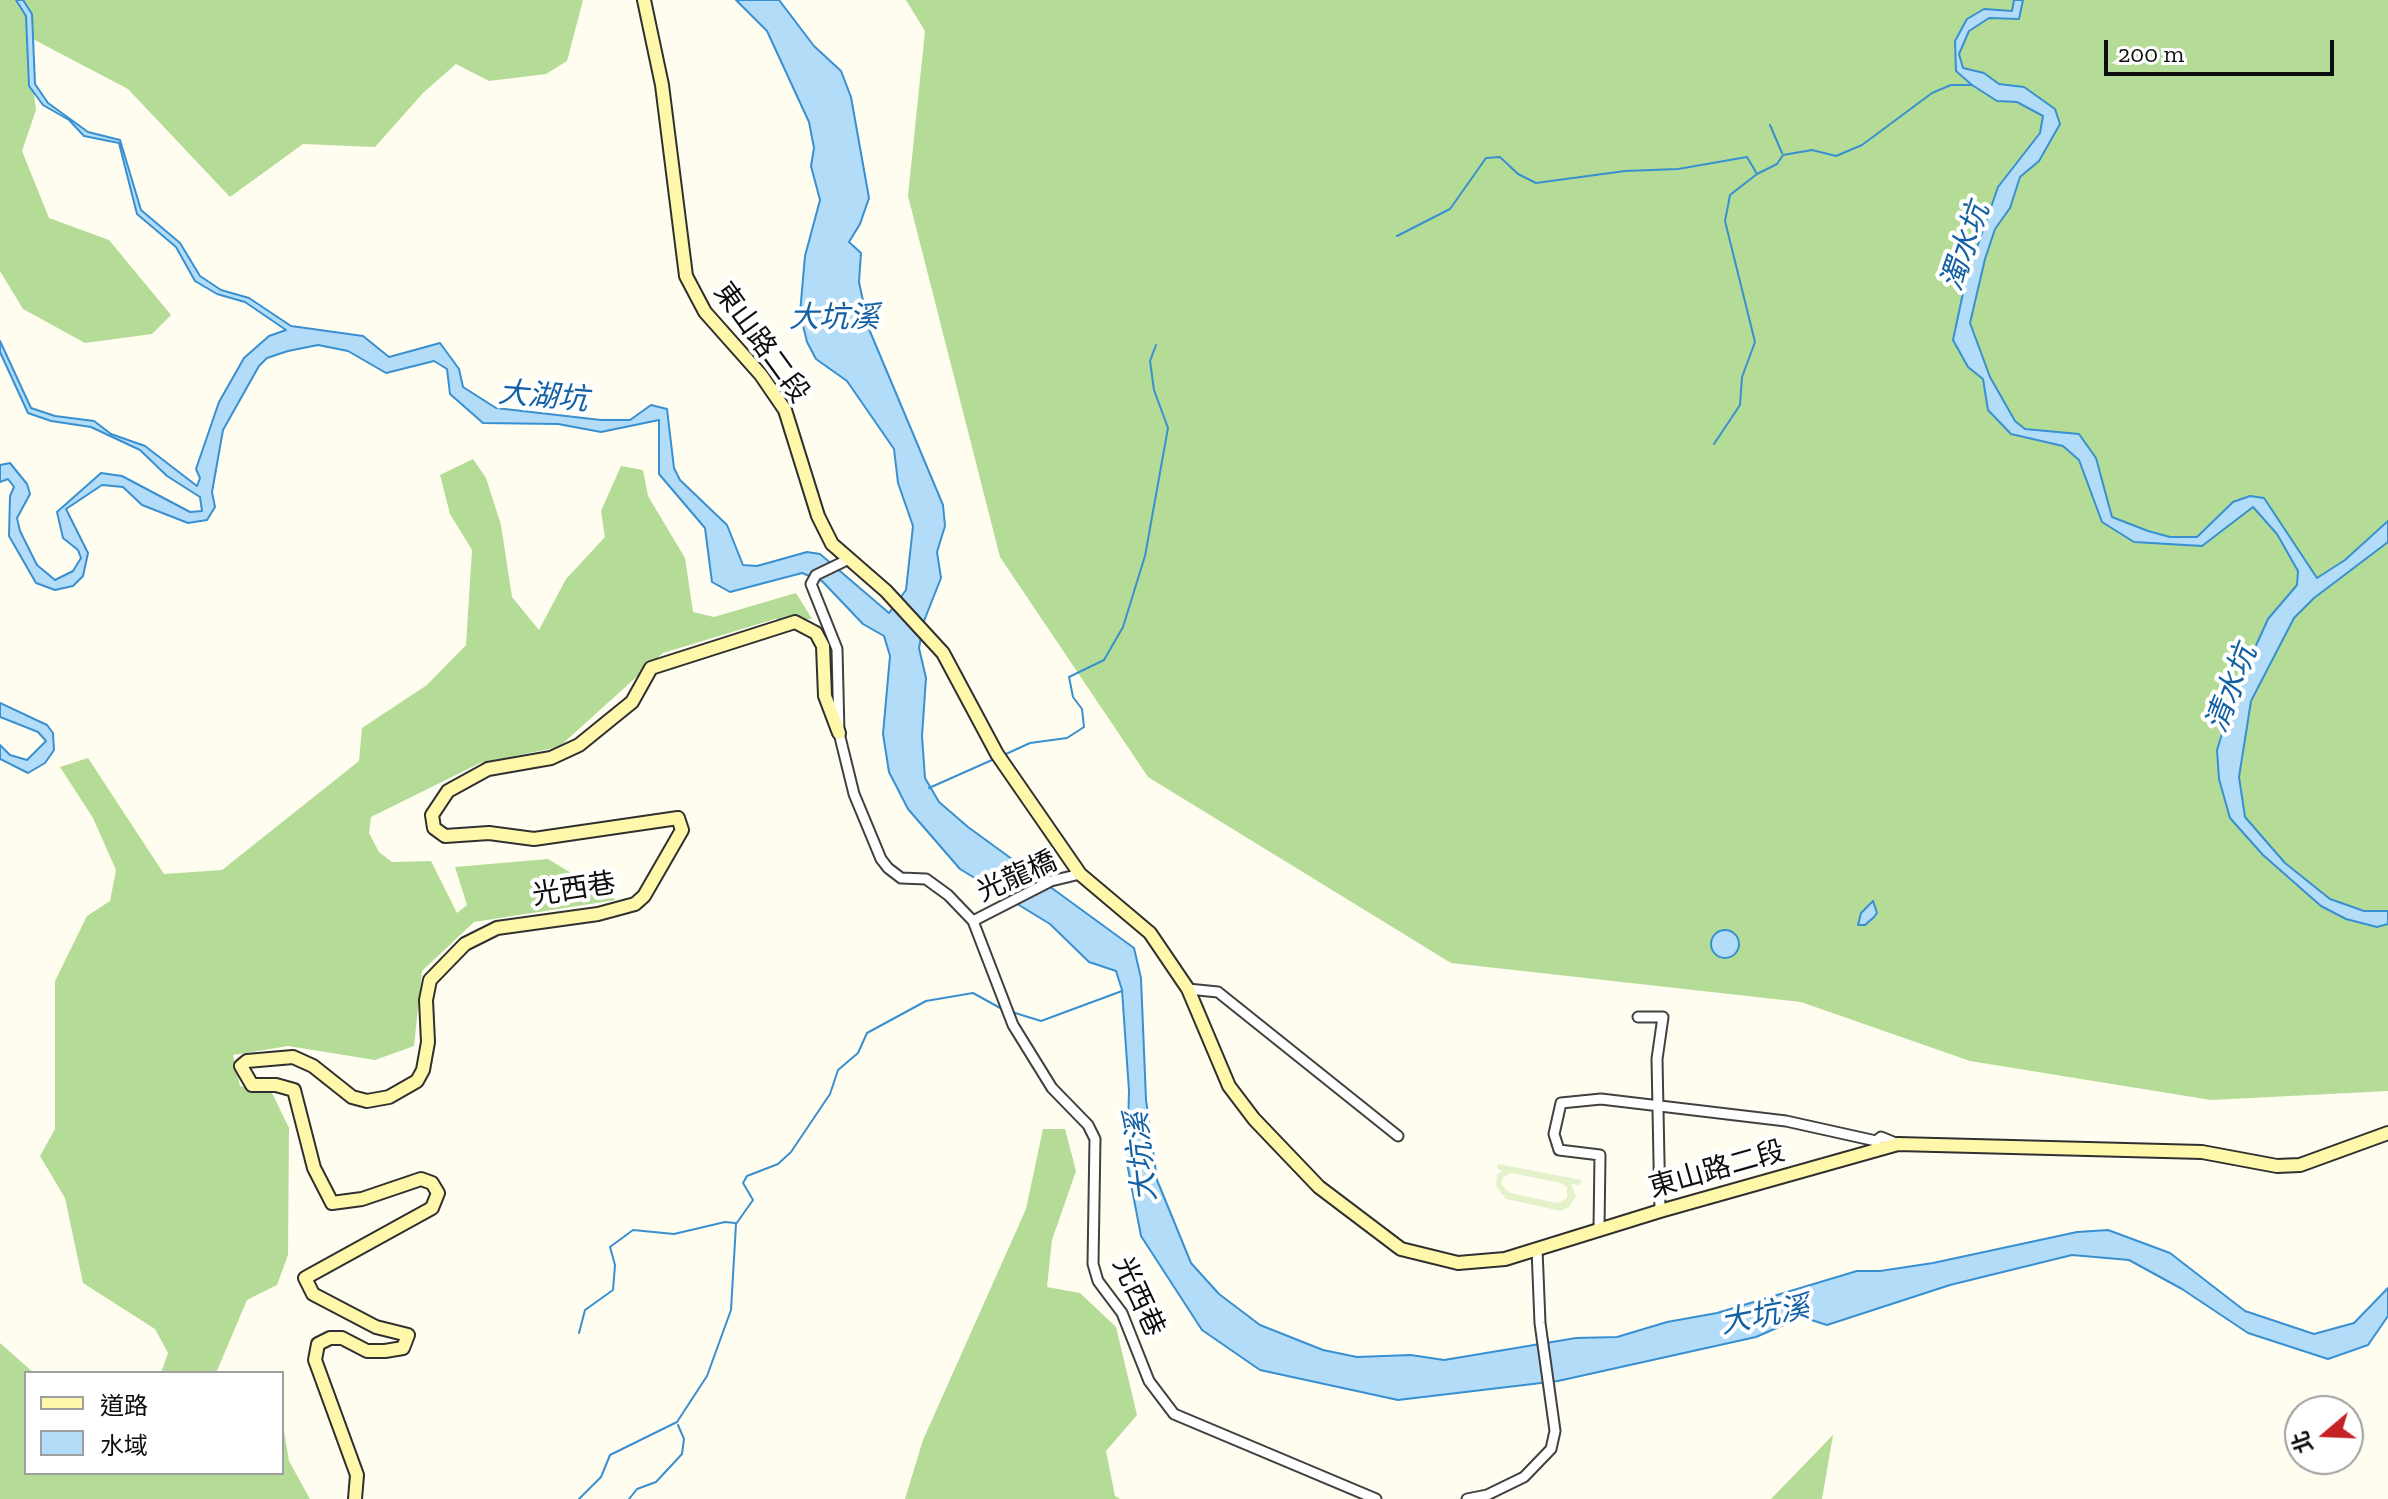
<!DOCTYPE html>
<html>
<head>
<meta charset="utf-8">
<style>
	body { margin:0 }
	#map { position:relative; width:2388px; height:1499px; overflow:hidden; background:#fffcf0; font-family:"Zilla Slab","Noto Sans TC",serif }
	canvas { display:block }
	.legend { position:absolute; left:24px; top:1371px; width:260px; height:104px; box-sizing:border-box; background:#fff; border:2px solid #9f9f9f; margin:0; padding:10px 14px; list-style:none; font-size:24px; color:#0e0e0e }
	.legend li { display:flex; align-items:center; gap:16px; height:40px }
	.legend b { width:40px; border:2px solid #9f9f9f }
	.north { position:absolute; left:2284px; top:1395px; width:80px; height:80px; box-sizing:border-box; background:#fff; border:2px solid #9f9f9f; border-radius:50%; rotate:251deg; font-size:22px; font-weight:700; line-height:32px; text-align:center; color:#0e0e0e }
	.north::after { content:''; display:block; margin:auto; width:28px; height:36px; background:#c32225; clip-path:polygon(50% 0,100% 100%,50% 72%,0 100%) }
	.scale { position:absolute; left:2104px; top:40px; width:230px; height:36px; box-sizing:border-box; border:4px solid #0e0e0e; border-top:0; padding-left:10px; font-size:24px; line-height:28px; white-space:nowrap; color:#0e0e0e; -webkit-text-stroke:6px #fff; paint-order:stroke }
</style>
</head>
<body>
<div id="map">
<canvas width="2388" height="1499"></canvas>
<ul class="legend">
<li><b style="height:10px;background:#fff8ab"></b>道路</li>
<li><b style="height:22px;background:#b3dcf8"></b>水域</li>
</ul>
<div class="north">北</div>
<div class="scale">200 m</div>
</div>
<script>
const ctx = document.querySelector('canvas').getContext('2d');
ctx.lineJoin = 'round';
function fill(path, color) {
  ctx.fillStyle = color;
  ctx.fill(path, 'evenodd');
}
function shape(rows) {
  const path = new Path2D();
  for (const r of rows) {
    if (r.length === 3) {
      path.moveTo(r[0] + r[2], r[1]);
      path.arc(r[0], r[1], r[2], 0, 2 * Math.PI);
      continue;
    }
    path.moveTo(r[0], r[1]);
    for (let i = 2; i < r.length; i += 2) path.lineTo(r[i], r[i + 1]);
  }
  return path;
}
function trace(path, color, width, dash) {
  ctx.strokeStyle = color;
  ctx.lineWidth = width;
  ctx.lineCap = dash ? 'butt' : 'round';
  ctx.setLineDash(dash || []);
  ctx.stroke(path);
}
function label(font, color, halo, rows, align = 'center') {
  ctx.font = font + ' "Zilla Slab","Noto Sans TC",serif';
  ctx.lineWidth = 8;
  ctx.setLineDash([]);
  ctx.textBaseline = 'middle';
  ctx.strokeStyle = halo;
  ctx.fillStyle = color;
  for (const [text, x, y, turn = 0] of rows) {
    ctx.save();
    ctx.translate(x, y);
    ctx.rotate((+turn || 0) * Math.PI / 180);
    ctx.textAlign = isNaN(turn) ? turn : align;
    if (halo) ctx.strokeText(text, 0, 0);
    ctx.fillText(text, 0, 0);
    ctx.restore();
  }
}
fill(shape([
	[0,0,583,0,567,61,546,74,489,81,456,64,423,93,375,147,303,144,230,197,128,89,27,36,36,110,22,151,49,218,109,240,171,315,152,334,85,343,23,309,0,271],
	[906,0,2388,0,2388,1091,2211,1100,1970,1061,1801,1002,1451,963,1148,777,1000,557,908,196,925,31],
	[473,459,486,478,501,525,512,597,539,630,566,579,605,537,601,511,621,466,643,470,648,496,685,558,693,612,714,617,796,593,812,619,775,619,663,653,559,747,480,763,371,817,369,833,379,852,392,862,431,861,457,913,467,905,455,867,548,859,616,900,474,922,422,971,414,1046,375,1060,288,1046,233,1055,240,1086,272,1093,289,1128,288,1255,277,1285,247,1300,216,1373,161,1373,168,1353,155,1329,83,1283,65,1198,40,1156,55,1129,55,981,87,916,110,901,116,870,93,818,60,767,88,758,164,874,222,870,359,761,362,728,427,685,466,645,472,550,450,514,440,475],
	[1043,1129,1065,1129,1076,1171,1052,1240,1047,1287,1080,1293,1116,1327,1137,1415,1106,1451,1115,1496,1120,1499,905,1499,923,1440,1026,1209],
	[0,1343,34,1373,26,1373,26,1473,282,1473,282,1419,289,1461,310,1499,0,1499],
	[1833,1435,1822,1499,1771,1499]
]), '#b4dc97');
fill(shape([
	[1498,1164,1581,1180,1580,1185,1571,1184,1576,1196,1569,1207,1561,1211,1506,1199,1496,1186,1497,1175,1502,1171,1497,1168],
	[1511,1173,1561,1183,1567,1187,1567,1198,1558,1203,1510,1193,1501,1184,1503,1177]
]), '#e3f2ca');
const water = shape([
	[16,0,23,0,32,14,35,84,48,103,88,132,120,140,141,210,180,243,200,276,221,290,249,298,291,326,363,336,389,357,440,343,459,369,463,387,496,408,601,420,630,420,651,405,667,409,674,468,680,480,727,525,743,565,757,566,807,552,820,554,889,613,906,590,913,526,898,483,894,449,847,381,816,359,807,342,800,313,805,256,820,200,811,166,814,148,809,122,767,31,736,0,779,0,814,46,841,71,851,97,869,198,860,224,849,242,861,253,859,282,869,329,943,505,945,526,937,552,941,578,924,621,919,648,926,678,922,736,925,778,939,802,968,827,1134,948,1141,978,1146,1100,1157,1180,1191,1263,1219,1294,1260,1325,1323,1350,1357,1357,1411,1355,1444,1360,1576,1338,1617,1337,1667,1322,1717,1313,1857,1271,1880,1271,1933,1263,2077,1232,2108,1230,2170,1253,2245,1311,2314,1334,2354,1323,2388,1288,2388,1316,2368,1345,2328,1359,2248,1333,2182,1289,2129,1260,2072,1255,1950,1285,1827,1325,1802,1317,1756,1337,1558,1381,1398,1400,1260,1370,1202,1330,1141,1236,1127,1163,1129,1091,1122,990,1116,971,1089,962,1050,924,960,869,908,809,889,772,883,734,890,656,884,636,863,624,822,581,802,573,730,592,712,582,705,528,659,474,659,420,601,432,558,424,483,423,450,394,447,369,434,361,386,373,348,351,318,345,288,351,267,358,259,366,223,430,212,492,215,507,207,520,188,523,142,505,123,487,102,485,66,509,88,553,83,576,73,586,55,590,36,583,9,536,10,496,14,487,8,479,0,482,0,465,10,463,27,484,30,494,17,518,20,531,37,565,55,580,73,571,81,558,78,550,63,538,57,512,101,473,122,476,190,512,202,511,200,497,167,476,140,450,91,427,51,421,28,413,0,352,0,341,31,408,55,416,94,421,111,434,145,446,197,486,200,478,196,469,219,402,244,358,269,336,286,330,245,302,217,294,195,281,176,247,137,214,119,143,84,136,69,120,43,105,29,86,26,16,16,0],
	[2014,0,2023,0,2019,19,1989,18,1969,31,1959,54,1963,68,1984,73,1999,84,2024,87,2055,109,2060,124,2039,161,2020,177,2010,208,1995,229,1985,259,1970,323,1990,377,2015,421,2025,429,2079,434,2096,458,2112,517,2148,531,2170,537,2197,537,2233,502,2250,496,2264,498,2317,578,2345,560,2388,521,2388,542,2314,598,2294,618,2251,701,2239,777,2245,817,2285,863,2330,899,2364,911,2388,911,2388,924,2377,927,2346,919,2321,906,2263,855,2230,818,2219,779,2217,750,2235,692,2268,619,2297,585,2298,571,2277,534,2253,507,2202,546,2134,542,2102,522,2079,460,2063,446,2011,434,1988,410,1983,379,1968,367,1953,340,1966,279,1998,187,2040,133,2043,116,2017,102,1997,101,1972,85,1956,71,1955,41,1967,19,1984,9,2012,11,2014,0],
	[0,703,47,725,53,733,54,750,45,763,28,773,0,759,0,745,10,755,27,760,46,741,38,732,0,717,0,703],
	[1873,901,1877,913,1874,917,1865,925,1858,925,1861,913,1873,901],
	[1725,944,14]
]);
fill(water, '#b3dcf8');
trace(water, '#3890d1', 2);
trace(shape([
	[1770,125,1782,153],
	[1397,236,1450,209,1486,158,1500,157,1518,174,1536,183,1625,171,1678,169,1747,157,1757,174,1777,164,1783,155,1812,150,1836,156,1862,145,1932,93,1951,85,1972,85],
	[1714,444,1740,405,1742,377,1755,342,1725,221,1730,195,1757,174],
	[1006,754,1030,743,1067,738,1084,727,1082,709,1073,697,1069,677,1104,660,1123,627,1145,556,1168,428,1154,390,1150,361,1156,345],
	[929,788,992,760],
	[1012,1012,1041,1021,1122,991],
	[579,1333,585,1310,613,1290,615,1265,610,1247,633,1230,674,1234,725,1222,735,1223],
	[579,1499,601,1477,610,1455,677,1422,707,1376,731,1310,736,1224,753,1200,743,1183,747,1176,778,1164,791,1152,830,1094,838,1070,858,1053,867,1033,926,1001,973,993,1002,1009],
	[629,1499,637,1489,656,1482,682,1454,684,1439,678,1425]
]), '#3890d1', 2);
const street = shape([
	[847,560,816,575,811,584,837,649,839,733,854,794,881,859,888,868,901,878,926,879,948,895,973,921,1013,1025,1052,1088,1088,1125,1095,1139,1093,1264,1098,1281,1122,1313,1149,1381,1174,1414,1376,1499],
	[973,921,1051,881,1080,874],
	[1188,989,1218,992,1398,1136],
	[1638,1017,1663,1017,1657,1059,1660,1211],
	[1599,1229,1600,1155,1559,1150,1554,1134,1561,1103,1601,1099,1786,1121,1876,1141,1881,1137,1898,1144],
	[1467,1499,1487,1495,1524,1477,1551,1449,1555,1431,1540,1323,1537,1249]
]);
const secondary = shape([
	[644,0,662,85,686,276,705,312,761,375,785,410,818,516,832,544,886,591,943,653,997,754,1080,874,1150,933,1188,989,1229,1086,1254,1119,1319,1187,1401,1249,1458,1263,1505,1259,1660,1211,1898,1144,2202,1152,2277,1166,2300,1165,2388,1133],
	[355,1499,357,1475,315,1360,318,1344,330,1338,342,1338,367,1351,385,1351,403,1348,408,1335,376,1327,313,1294,305,1278,432,1208,438,1193,432,1183,421,1179,362,1199,332,1203,314,1168,294,1090,276,1085,252,1085,241,1066,247,1061,293,1057,313,1066,352,1097,367,1101,389,1097,417,1081,423,1070,428,1042,426,1000,430,980,465,944,497,928,598,914,635,904,644,896,682,830,678,818,534,839,489,833,445,836,434,828,432,815,448,791,488,769,551,758,579,745,632,702,651,668,795,622,816,633,823,646,825,696,839,733]
]);
trace(street, '#414141', 13);
trace(secondary, '#303030', 16);
trace(street, '#fff', 9);
trace(secondary, '#fff8ab', 12);
label('28px', '#0e0e0e', '#fff', [
	["東山路二段",761,343,54],
	["光龍橋",1017,877,-24],
	["光西巷",574,890,-9],
	["東山路二段",1717,1170,-16],
	["光西巷",1138,1297,65]
]);
label('italic 30px', '#1361a4', '#fff', [
	["濁水坑",1966,247,-71],
	["大坑溪",834,318],
	["大湖坑",543,397,5],
	["清水坑",2232,689,-69],
	["大坑溪",1142,1157,-96],
	["大坑溪",1765,1316,-11]
]);
</script>
</body>
</html>
